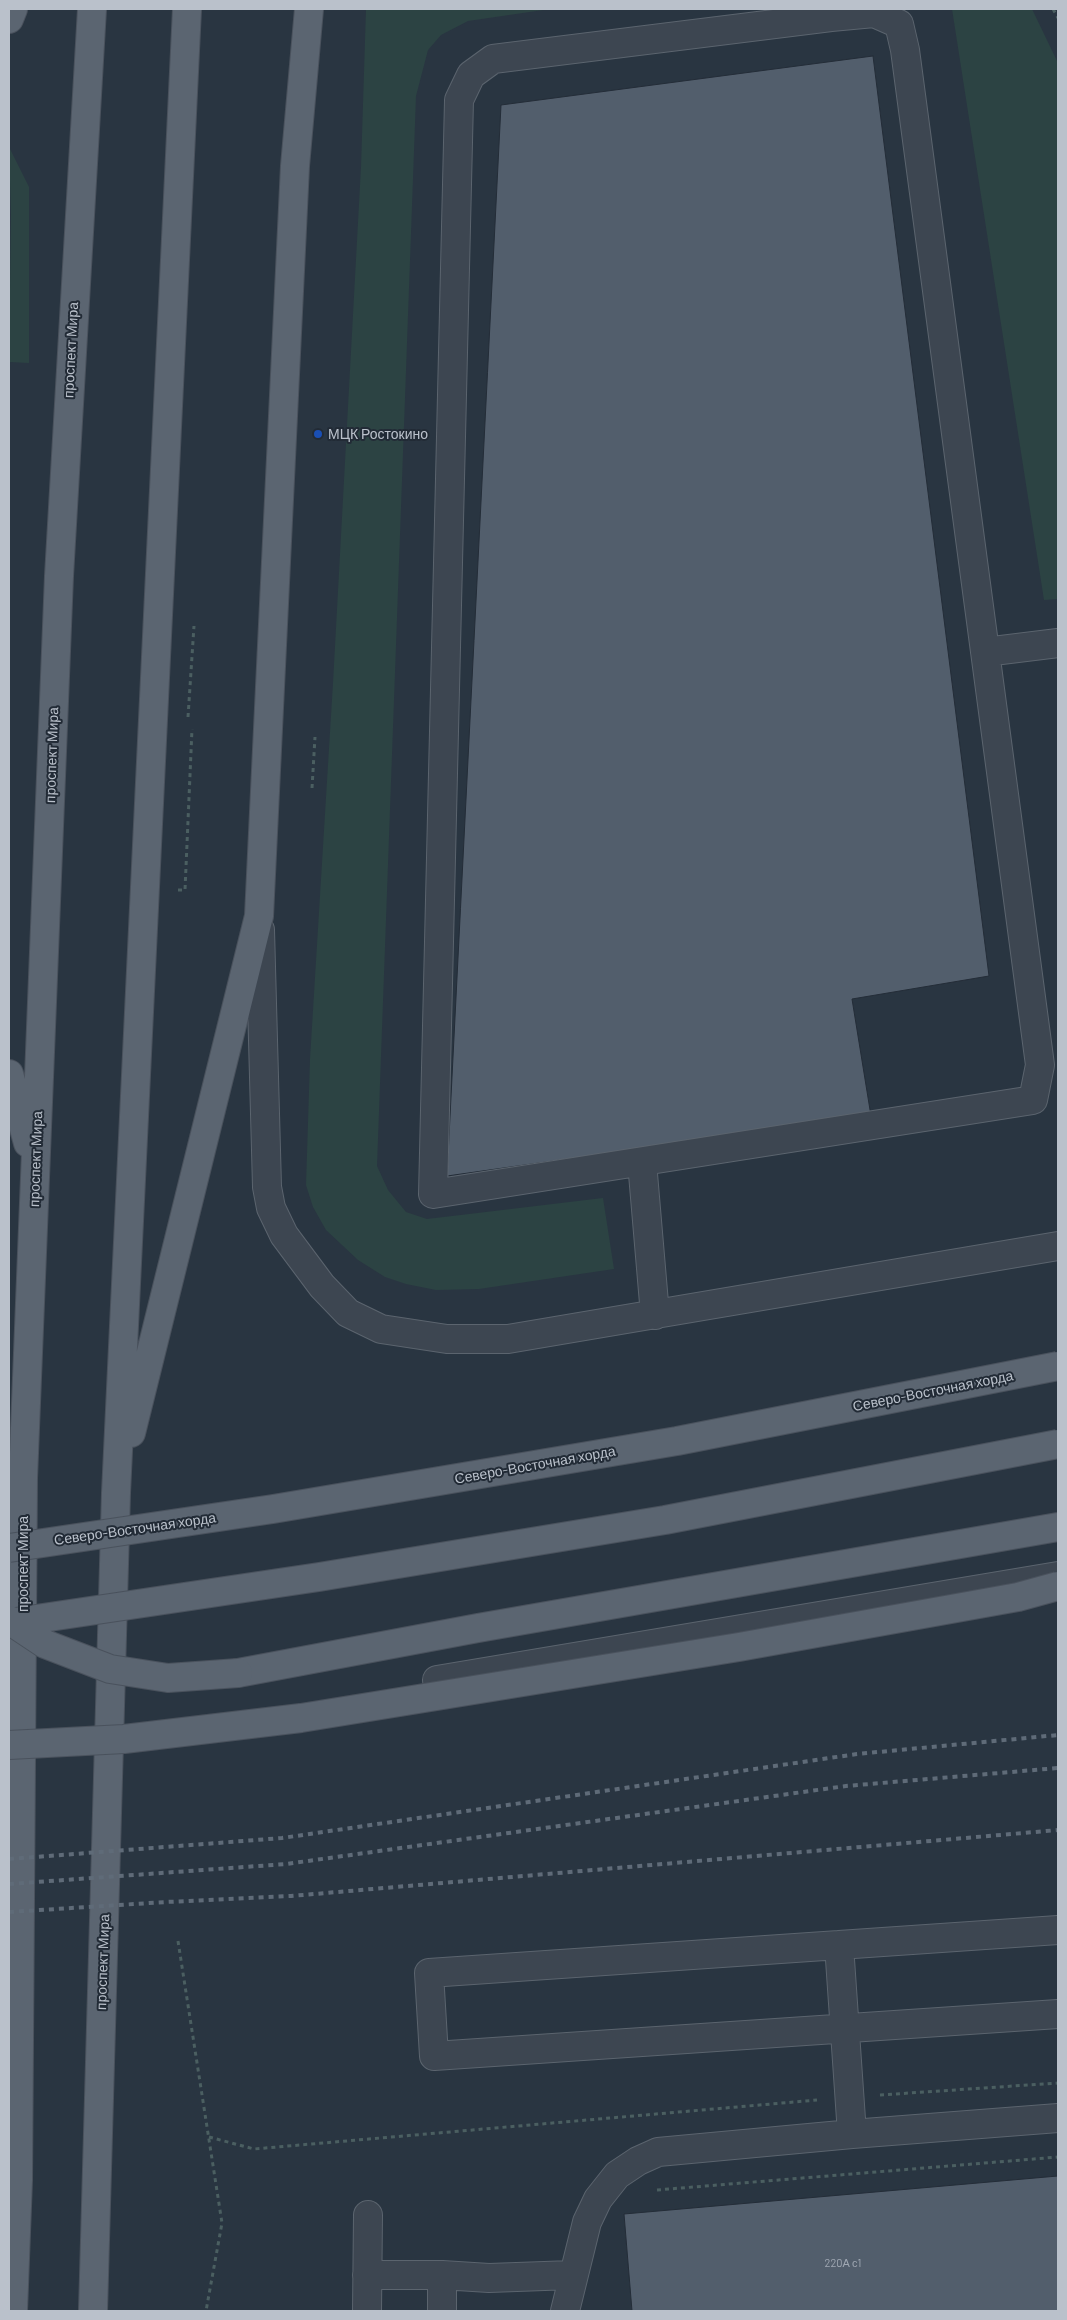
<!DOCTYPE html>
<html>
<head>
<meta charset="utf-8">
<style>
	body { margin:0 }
	#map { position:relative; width:1067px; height:2320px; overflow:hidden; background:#293541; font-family:Barlow,sans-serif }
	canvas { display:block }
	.frame { position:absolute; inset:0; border:10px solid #bac1cb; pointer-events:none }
</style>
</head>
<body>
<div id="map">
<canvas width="1067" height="2320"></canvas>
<div class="frame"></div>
</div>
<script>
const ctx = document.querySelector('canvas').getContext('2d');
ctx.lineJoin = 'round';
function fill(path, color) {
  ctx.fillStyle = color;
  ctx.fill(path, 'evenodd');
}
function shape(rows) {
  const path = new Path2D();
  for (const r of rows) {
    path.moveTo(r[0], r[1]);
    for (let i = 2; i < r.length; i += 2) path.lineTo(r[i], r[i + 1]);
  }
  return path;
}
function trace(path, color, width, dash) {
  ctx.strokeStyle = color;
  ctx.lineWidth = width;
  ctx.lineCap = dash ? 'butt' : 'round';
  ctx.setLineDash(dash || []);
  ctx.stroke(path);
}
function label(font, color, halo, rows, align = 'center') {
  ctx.font = font + ' Barlow,sans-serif';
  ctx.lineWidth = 4;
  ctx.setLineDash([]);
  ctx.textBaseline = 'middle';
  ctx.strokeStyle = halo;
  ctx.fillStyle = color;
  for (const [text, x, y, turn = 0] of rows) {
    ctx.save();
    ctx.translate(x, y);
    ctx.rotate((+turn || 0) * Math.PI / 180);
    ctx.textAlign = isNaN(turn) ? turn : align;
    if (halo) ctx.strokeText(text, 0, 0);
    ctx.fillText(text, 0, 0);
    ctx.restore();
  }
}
fill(shape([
	[366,9,550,9,468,21,441,35,428,50,416,96,377,1166,388,1190,406,1212,427,1219,603,1198,614,1269,479,1289,436,1290,406,1284,385,1277,358,1260,326,1230,313,1207,306,1185,310,1059,333,683,361,167],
	[952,9,1032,9,1058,63,1058,599,1044,600],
	[9,147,29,187,29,363,9,362,11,214]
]), '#2c4343');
const building = shape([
	[873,56,989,976,852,999,871,1116,447,1176,501,105,873,56],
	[1058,2176,1058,2311,632,2311,624,2214,1058,2176]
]);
fill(building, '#525e6c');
trace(building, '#242d38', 1);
const minor = shape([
	[874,13,899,24,905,50,1040,1065,1033,1100,433,1194,459,100,471,75,493,59,831,17,874,13],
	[985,652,1058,643],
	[260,930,267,1187,271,1208,284,1235,322,1286,348,1313,381,1329,447,1339,508,1339,1058,1246],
	[642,1162,655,1315],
	[437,1680,1058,1576],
	[839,1945,429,1973,434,2056,1058,2014],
	[852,2134,839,1945,1058,1930],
	[367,2275,442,2275,489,2278,572,2275],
	[367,2311,368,2215],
	[442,2311,442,2275],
	[565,2311,587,2222,598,2199,617,2175,638,2161,658,2152,852,2134,1058,2118]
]);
const major = shape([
	[9,19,13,9],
	[9,1074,28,1143],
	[131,1433,259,916,295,166,309,9],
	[238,1673,478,1628,1058,1527],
	[13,2311,18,2180,23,1478,59,576,92,9],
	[93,2311,116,1493,187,9]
]);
trace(minor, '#5b646e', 30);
trace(major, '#4a525d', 30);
trace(shape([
	[1053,9,1058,18],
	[188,717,194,626],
	[312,788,315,737],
	[178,890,185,890,192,729],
	[178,1941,222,2223,206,2311],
	[880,2095,1058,2083],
	[209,2137,254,2149,817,2100],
	[657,2190,1058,2157]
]), '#4b5f61', 3, [4, 4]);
trace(minor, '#3d4651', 28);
trace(major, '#5b6571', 28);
trace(shape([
	[9,1859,282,1838,857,1754,1058,1735],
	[9,1884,286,1864,846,1786,1058,1768],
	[9,1912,166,1902,291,1896,1058,1830]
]), '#5f6b78', 4, [5, 5]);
const majorBridge = shape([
	[9,1548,273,1509,677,1441,1058,1366],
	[9,1620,45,1644,110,1669,168,1678,238,1673],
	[9,1623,319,1577,665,1520,1058,1444],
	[9,1745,124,1739,301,1718,739,1647,1018,1597,1058,1586]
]);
trace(majorBridge, '#4a525d', 30, []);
trace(majorBridge, '#5b6571', 28);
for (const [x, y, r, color] of [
	[318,434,5,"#1a4fb4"]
]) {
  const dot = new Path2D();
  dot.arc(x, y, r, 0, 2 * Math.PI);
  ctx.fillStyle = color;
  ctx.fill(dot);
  trace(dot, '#222b36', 2);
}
label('11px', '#a0a8b3', null, [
	["220А с1",843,2263]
]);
label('14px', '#bac1cb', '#222b36', [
	["проспект Мира",71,350,-87],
	["проспект Мира",52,755,-88],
	["проспект Мира",36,1159,-88],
	["Северо-Восточная хорда",933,1391,-11],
	["Северо-Восточная хорда",535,1465,-10],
	["Северо-Восточная хорда",135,1529,-8],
	["проспект Мира",23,1564,-90],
	["проспект Мира",103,1962,-88]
]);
label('14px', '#bac1cb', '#222b36', [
	["МЦК Ростокино",328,434]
], 'left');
</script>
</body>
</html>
